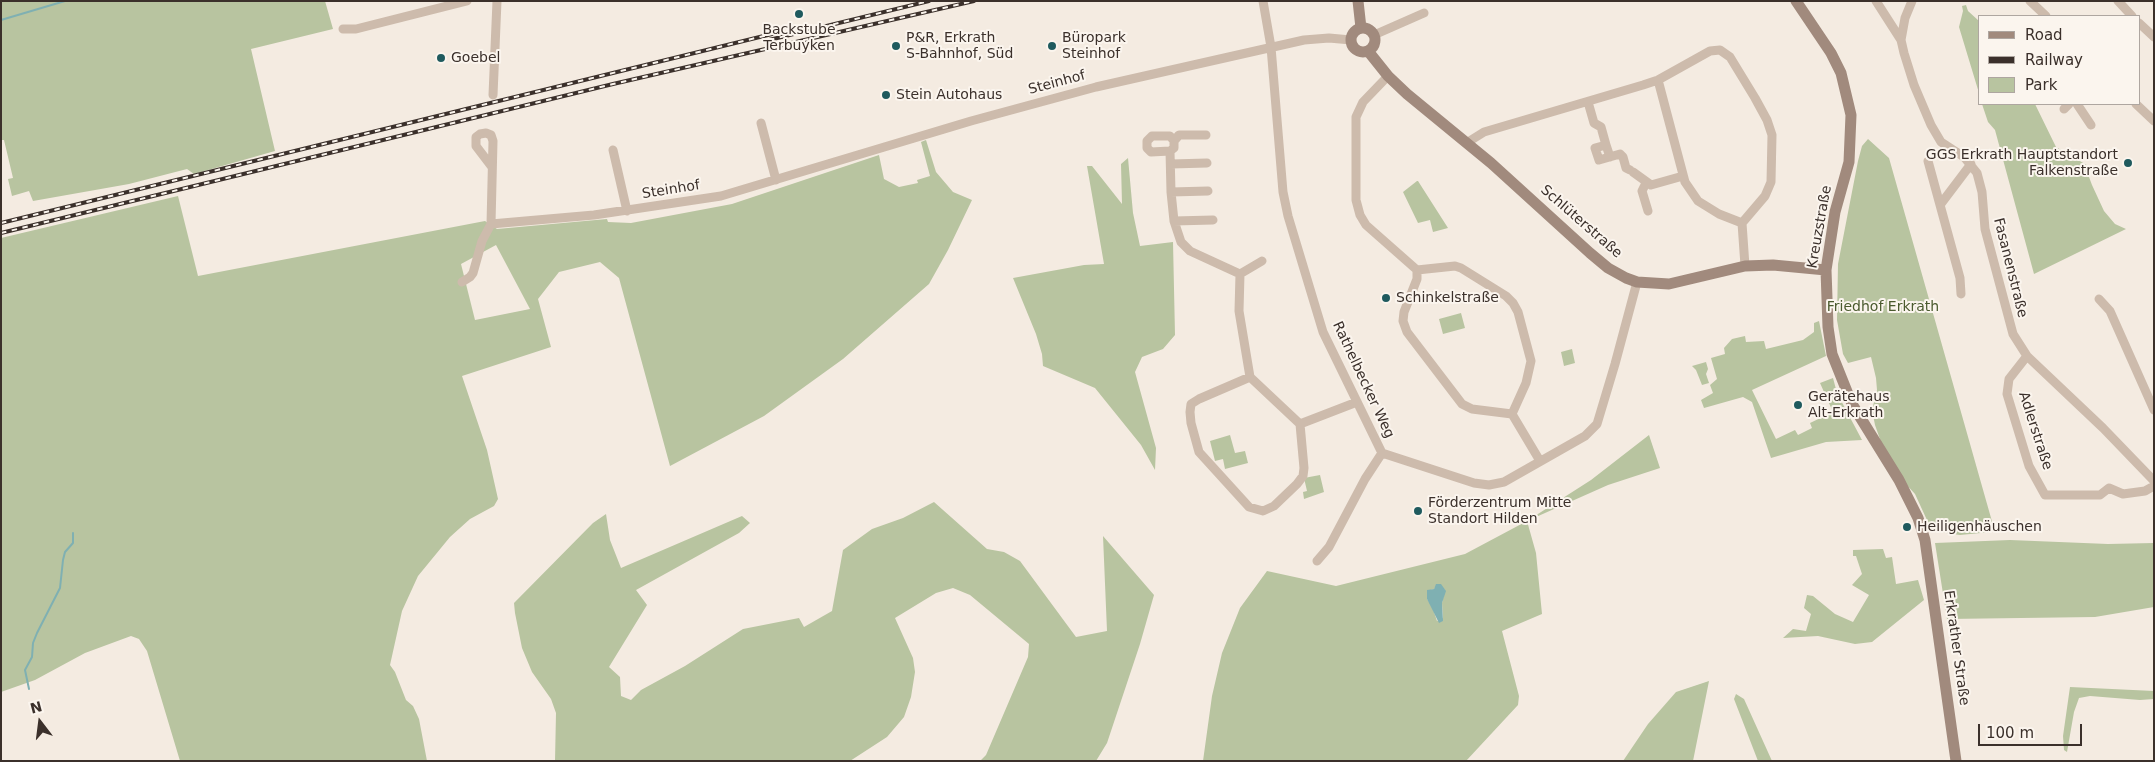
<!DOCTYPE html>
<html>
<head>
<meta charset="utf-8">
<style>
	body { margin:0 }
	#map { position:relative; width:2155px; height:762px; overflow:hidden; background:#f4ebe1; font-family:"DejaVu Sans",sans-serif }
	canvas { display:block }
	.frame { position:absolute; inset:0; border:2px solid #3b302b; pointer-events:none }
	.legend { position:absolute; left:1978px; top:15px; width:162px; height:90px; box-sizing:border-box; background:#fbf5ee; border:1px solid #aea6a0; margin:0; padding:6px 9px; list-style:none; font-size:15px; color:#3b302b }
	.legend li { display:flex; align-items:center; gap:10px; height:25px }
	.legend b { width:25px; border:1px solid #aea6a0 }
	.north { position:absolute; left:15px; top:697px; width:50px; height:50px; -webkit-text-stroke:4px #fbf5ee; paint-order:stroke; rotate:345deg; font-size:14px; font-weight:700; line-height:20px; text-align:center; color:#3b302b }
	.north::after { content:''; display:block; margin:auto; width:18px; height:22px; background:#3b302b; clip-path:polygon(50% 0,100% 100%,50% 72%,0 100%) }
	.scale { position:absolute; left:1978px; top:724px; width:104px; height:22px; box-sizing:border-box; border:2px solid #3b302b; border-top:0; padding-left:6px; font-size:15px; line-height:18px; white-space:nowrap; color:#3b302b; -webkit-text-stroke:4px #fbf5ee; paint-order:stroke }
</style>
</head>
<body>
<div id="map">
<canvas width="2155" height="762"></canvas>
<div class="frame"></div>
<ul class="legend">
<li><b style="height:6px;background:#a18a7d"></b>Road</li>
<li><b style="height:6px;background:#3b302b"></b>Railway</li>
<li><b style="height:14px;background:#b8c4a0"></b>Park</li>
</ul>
<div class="north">N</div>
<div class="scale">100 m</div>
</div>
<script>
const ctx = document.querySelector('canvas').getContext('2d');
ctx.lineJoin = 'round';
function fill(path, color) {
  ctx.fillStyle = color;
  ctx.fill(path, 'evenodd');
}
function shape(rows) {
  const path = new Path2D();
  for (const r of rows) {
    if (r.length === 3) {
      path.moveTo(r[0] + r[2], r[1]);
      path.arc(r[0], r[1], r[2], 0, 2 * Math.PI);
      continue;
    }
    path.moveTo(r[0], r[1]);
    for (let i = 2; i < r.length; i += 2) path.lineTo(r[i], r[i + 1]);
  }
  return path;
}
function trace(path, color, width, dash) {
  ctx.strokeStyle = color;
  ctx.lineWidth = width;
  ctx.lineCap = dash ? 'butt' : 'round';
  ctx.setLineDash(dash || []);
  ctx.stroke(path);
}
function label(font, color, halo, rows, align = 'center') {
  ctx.font = font + ' "DejaVu Sans",sans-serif';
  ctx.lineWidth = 4;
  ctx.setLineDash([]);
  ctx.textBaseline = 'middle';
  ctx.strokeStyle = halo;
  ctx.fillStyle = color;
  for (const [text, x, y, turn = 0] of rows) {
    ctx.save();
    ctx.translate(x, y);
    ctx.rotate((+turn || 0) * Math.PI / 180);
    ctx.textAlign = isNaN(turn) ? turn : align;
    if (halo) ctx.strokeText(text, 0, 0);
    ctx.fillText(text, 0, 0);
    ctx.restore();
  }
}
fill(shape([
	[1,1,325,1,333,29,251,49,275,151,194,174,187,169,129,184,33,201,29,191,12,196,8,179,13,178,4,140,1,140],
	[1966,5,1968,11,1979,21,1979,93,1959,27,1963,11,1962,6],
	[1982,104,2035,104,2056,147,2090,167,2089,177,2092,185,2104,211,2115,224,2126,229,2034,274,1995,130,1988,122],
	[1868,139,1889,158,1993,525,1991,532,1960,535,1932,531,1915,494,1904,482,1881,442,1875,425,1872,410,1877,390,1876,378,1871,357,1848,363,1843,354,1837,320,1838,264,1858,161,1862,146],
	[926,140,936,172,953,192,972,200,948,250,929,284,843,359,764,416,670,466,619,278,600,262,559,272,538,299,551,347,462,376,487,450,498,499,494,506,470,519,450,537,418,576,402,611,390,665,395,672,406,700,413,706,419,719,427,761,180,761,147,651,139,639,131,636,85,653,35,680,1,692,1,238,178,196,198,276,485,221,497,229,607,219,608,222,631,223,732,204,879,155,884,179,899,187,918,183,917,180,930,176,921,142],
	[496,245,530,309,475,320,461,264],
	[1128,158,1133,213,1140,246,1173,242,1175,335,1163,349,1142,357,1135,372,1156,448,1155,470,1141,445,1095,388,1043,366,1042,354,1036,334,1013,278,1084,265,1104,264,1087,166,1092,166,1122,204,1121,164],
	[1417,181,1418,181,1448,228,1433,232,1430,220,1418,223,1403,192],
	[1461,313,1465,328,1443,334,1439,319],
	[1819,321,1826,356,1752,390,1776,439,1795,430,1798,435,1812,428,1810,423,1833,412,1820,383,1833,378,1837,393,1862,440,1826,442,1771,458,1752,402,1743,397,1704,408,1701,400,1713,393,1710,385,1717,379,1711,358,1725,354,1724,348,1732,339,1745,336,1746,342,1764,341,1766,349,1803,340,1814,332,1814,323],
	[1572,349,1575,363,1564,366,1561,352],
	[1706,362,1708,369,1706,374,1709,383,1702,385,1696,370,1692,366],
	[1230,435,1235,453,1245,451,1248,463,1225,469,1223,459,1215,461,1210,441],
	[1649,435,1660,468,1608,485,1527,521,1536,553,1542,614,1502,631,1519,696,1518,705,1466,761,1203,761,1212,696,1222,653,1240,608,1267,571,1336,586,1465,554,1527,521,1591,480],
	[1437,584,1445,590,1442,603,1443,618,1437,621,1432,606,1427,599,1427,591,1434,589],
	[1320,475,1324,492,1304,499,1303,492,1307,491,1304,478],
	[934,502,987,549,1004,552,1020,561,1076,637,1107,631,1103,536,1154,595,1140,644,1107,743,1096,761,980,761,986,755,1028,657,1029,644,970,595,953,588,936,593,895,618,913,658,915,672,911,697,904,717,887,737,850,761,555,761,556,713,551,699,532,672,522,648,515,613,514,603,593,523,606,514,610,540,621,568,742,516,750,523,739,533,636,590,647,605,609,667,620,677,621,696,631,700,641,690,685,666,743,629,799,618,804,627,832,611,843,550,872,529,903,518],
	[2010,540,2108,544,2154,543,2154,607,2095,617,1947,619,1935,543],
	[1883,549,1886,558,1892,557,1896,584,1918,580,1924,600,1872,642,1855,644,1818,636,1783,638,1793,629,1806,631,1811,614,1804,608,1807,595,1813,596,1835,614,1853,622,1869,595,1852,585,1862,574,1856,556,1853,556,1853,550],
	[1709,681,1693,761,1623,761,1648,724,1676,692],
	[2070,687,2154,691,2154,699,2140,700,2090,696,2079,698,2074,712,2067,752,2064,750,2063,736],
	[1736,694,1744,699,1772,761,1758,761,1734,699]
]), '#b8c4a0');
fill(shape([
	[1436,584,1441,584,1446,591,1442,603,1443,621,1439,623,1427,599,1427,590,1434,589]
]), '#7fb0b2');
trace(shape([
	[1,20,65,1],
	[29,689,25,670,32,657,33,643,37,633,60,588,63,560,65,552,73,543,73,533]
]), '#7fb0b2', 2);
trace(shape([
	[1263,1,1271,47,1283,192,1288,216,1323,332,1382,453,1474,483,1489,485,1504,482,1585,436,1597,424,1615,364,1637,282],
	[1876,1,1901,40],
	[1912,1,1905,18,1901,40,1904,53,1914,85,1931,125,1941,142,1964,157,1977,173,1982,192,1985,229,2013,334,2027,356,2103,428,2154,481],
	[2030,1,2046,16],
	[2118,1,2132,16],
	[2139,23,2154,37],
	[343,29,356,29,467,1],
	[1374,35,1424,13],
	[1388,76,1363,102,1356,117,1356,200,1360,215,1366,225,1417,270,1455,266,1461,268,1506,296,1513,303,1518,312,1531,361,1526,383,1512,414],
	[1658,80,1685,182,1698,201,1719,214,1742,223],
	[493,95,497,1],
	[1588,102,1594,123,1601,127,1606,145],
	[2077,104,2091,125],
	[2136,104,2154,121],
	[2064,109,2069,104],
	[761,123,776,180],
	[1174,141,1179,135,1206,135],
	[1468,142,1484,132,1643,85,1658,80,1710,51,1720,50,1730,57,1755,98,1767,120,1772,135,1771,182,1765,196,1742,223,1745,266],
	[613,150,627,211],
	[1170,151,1151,152,1147,148,1147,141,1152,136,1170,136,1174,141,1174,148,1170,151,1171,192,1174,221,1181,242,1190,251,1240,274,1239,311,1250,377,1300,424],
	[1610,157,1606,145,1595,148,1599,160,1620,154,1623,157,1626,168,1630,170],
	[1928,161,1960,278,1961,294],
	[1171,164,1207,163],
	[1633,172,1651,185,1683,176],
	[1646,183,1642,191,1648,211],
	[1171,192,1208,191],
	[1940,205,1971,164],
	[1174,221,1213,220],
	[491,224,594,215,721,196,971,121,1096,87,1304,40,1329,38,1351,40],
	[1417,270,1417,279,1404,312,1403,321,1407,332,1462,404,1472,409,1512,414],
	[1240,274,1262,261],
	[462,282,470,277,473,273,482,241,491,224,493,141,491,135,486,133,480,134,476,137,476,146,492,167],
	[2099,299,2110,311,2154,410],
	[2027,356,2009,379,2007,394,2029,466,2045,495,2100,495,2109,488,2123,494,2145,491,2154,486],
	[1250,377,1199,399,1191,404,1190,412,1191,423,1199,452,1249,507,1263,511,1274,506,1297,484,1303,476,1304,468,1300,424],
	[1512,414,1540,461],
	[1300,424,1357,402],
	[1317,561,1329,547,1365,479,1382,453]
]), '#cdbbac', 9);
trace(shape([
	[1358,1,1361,28],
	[1796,1,1831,53,1841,73,1851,115,1849,162,1835,212,1826,270,1828,327,1832,354,1852,404,1899,480,1918,518,1925,540,1956,761],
	[1363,40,12],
	[1368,51,1388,76,1407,94,1491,163,1590,253,1608,268,1626,278,1637,282,1669,284,1745,266,1773,265,1826,270]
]), '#a18a7d', 11);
const rail = shape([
	[769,40,929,1],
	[1,223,776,33],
	[1,233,613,84,974,1]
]);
trace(rail, '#3b302b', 4);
trace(rail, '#fbf5ee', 2, [5.5]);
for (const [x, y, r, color] of [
	[799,14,5,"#1f5a5e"],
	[896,46,5,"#1f5a5e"],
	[1052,46,5,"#1f5a5e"],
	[441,58,5,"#1f5a5e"],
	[886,95,5,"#1f5a5e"],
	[2128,163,5,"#1f5a5e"],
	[1386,298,5,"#1f5a5e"],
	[1798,405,5,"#1f5a5e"],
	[1418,511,5,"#1f5a5e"],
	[1907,527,5,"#1f5a5e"]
]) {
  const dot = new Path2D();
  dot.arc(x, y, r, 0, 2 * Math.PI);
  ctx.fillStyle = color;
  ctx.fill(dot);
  trace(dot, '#fbf5ee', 2);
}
label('14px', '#3b302b', '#fbf5ee', [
	["Backstube",799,30,"center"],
	["Terbuyken",799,46,"center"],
	["P&R, Erkrath",906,38],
	["S-Bahnhof, Süd",906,54],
	["Büropark",1062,38],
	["Steinhof",1062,54],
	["Goebel",451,58],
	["Stein Autohaus",896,95],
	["GGS Erkrath Hauptstandort",2118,155,"right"],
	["Falkenstraße",2118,171,"right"],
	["Schinkelstraße",1396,298],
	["Gerätehaus",1808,397],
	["Alt-Erkrath",1808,413],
	["Förderzentrum Mitte",1428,503],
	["Standort Hilden",1428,519],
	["Heiligenhäuschen",1917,527]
], 'left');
label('14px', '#3b302b', '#fbf5ee', [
	["Steinhof",1057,83,-15],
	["Steinhof",671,190,-9],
	["Schlüterstraße",1581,222,41],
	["Kreuzstraße",1820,227,-80],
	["Fasanenstraße",2010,268,76],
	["Rathelbecker Weg",1363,380,65],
	["Adlerstraße",2035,431,72],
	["Erkrather Straße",1956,648,82]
]);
label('14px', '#4a5a2e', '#fbf5ee', [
	["Friedhof Erkrath",1883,307]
]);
</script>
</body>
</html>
